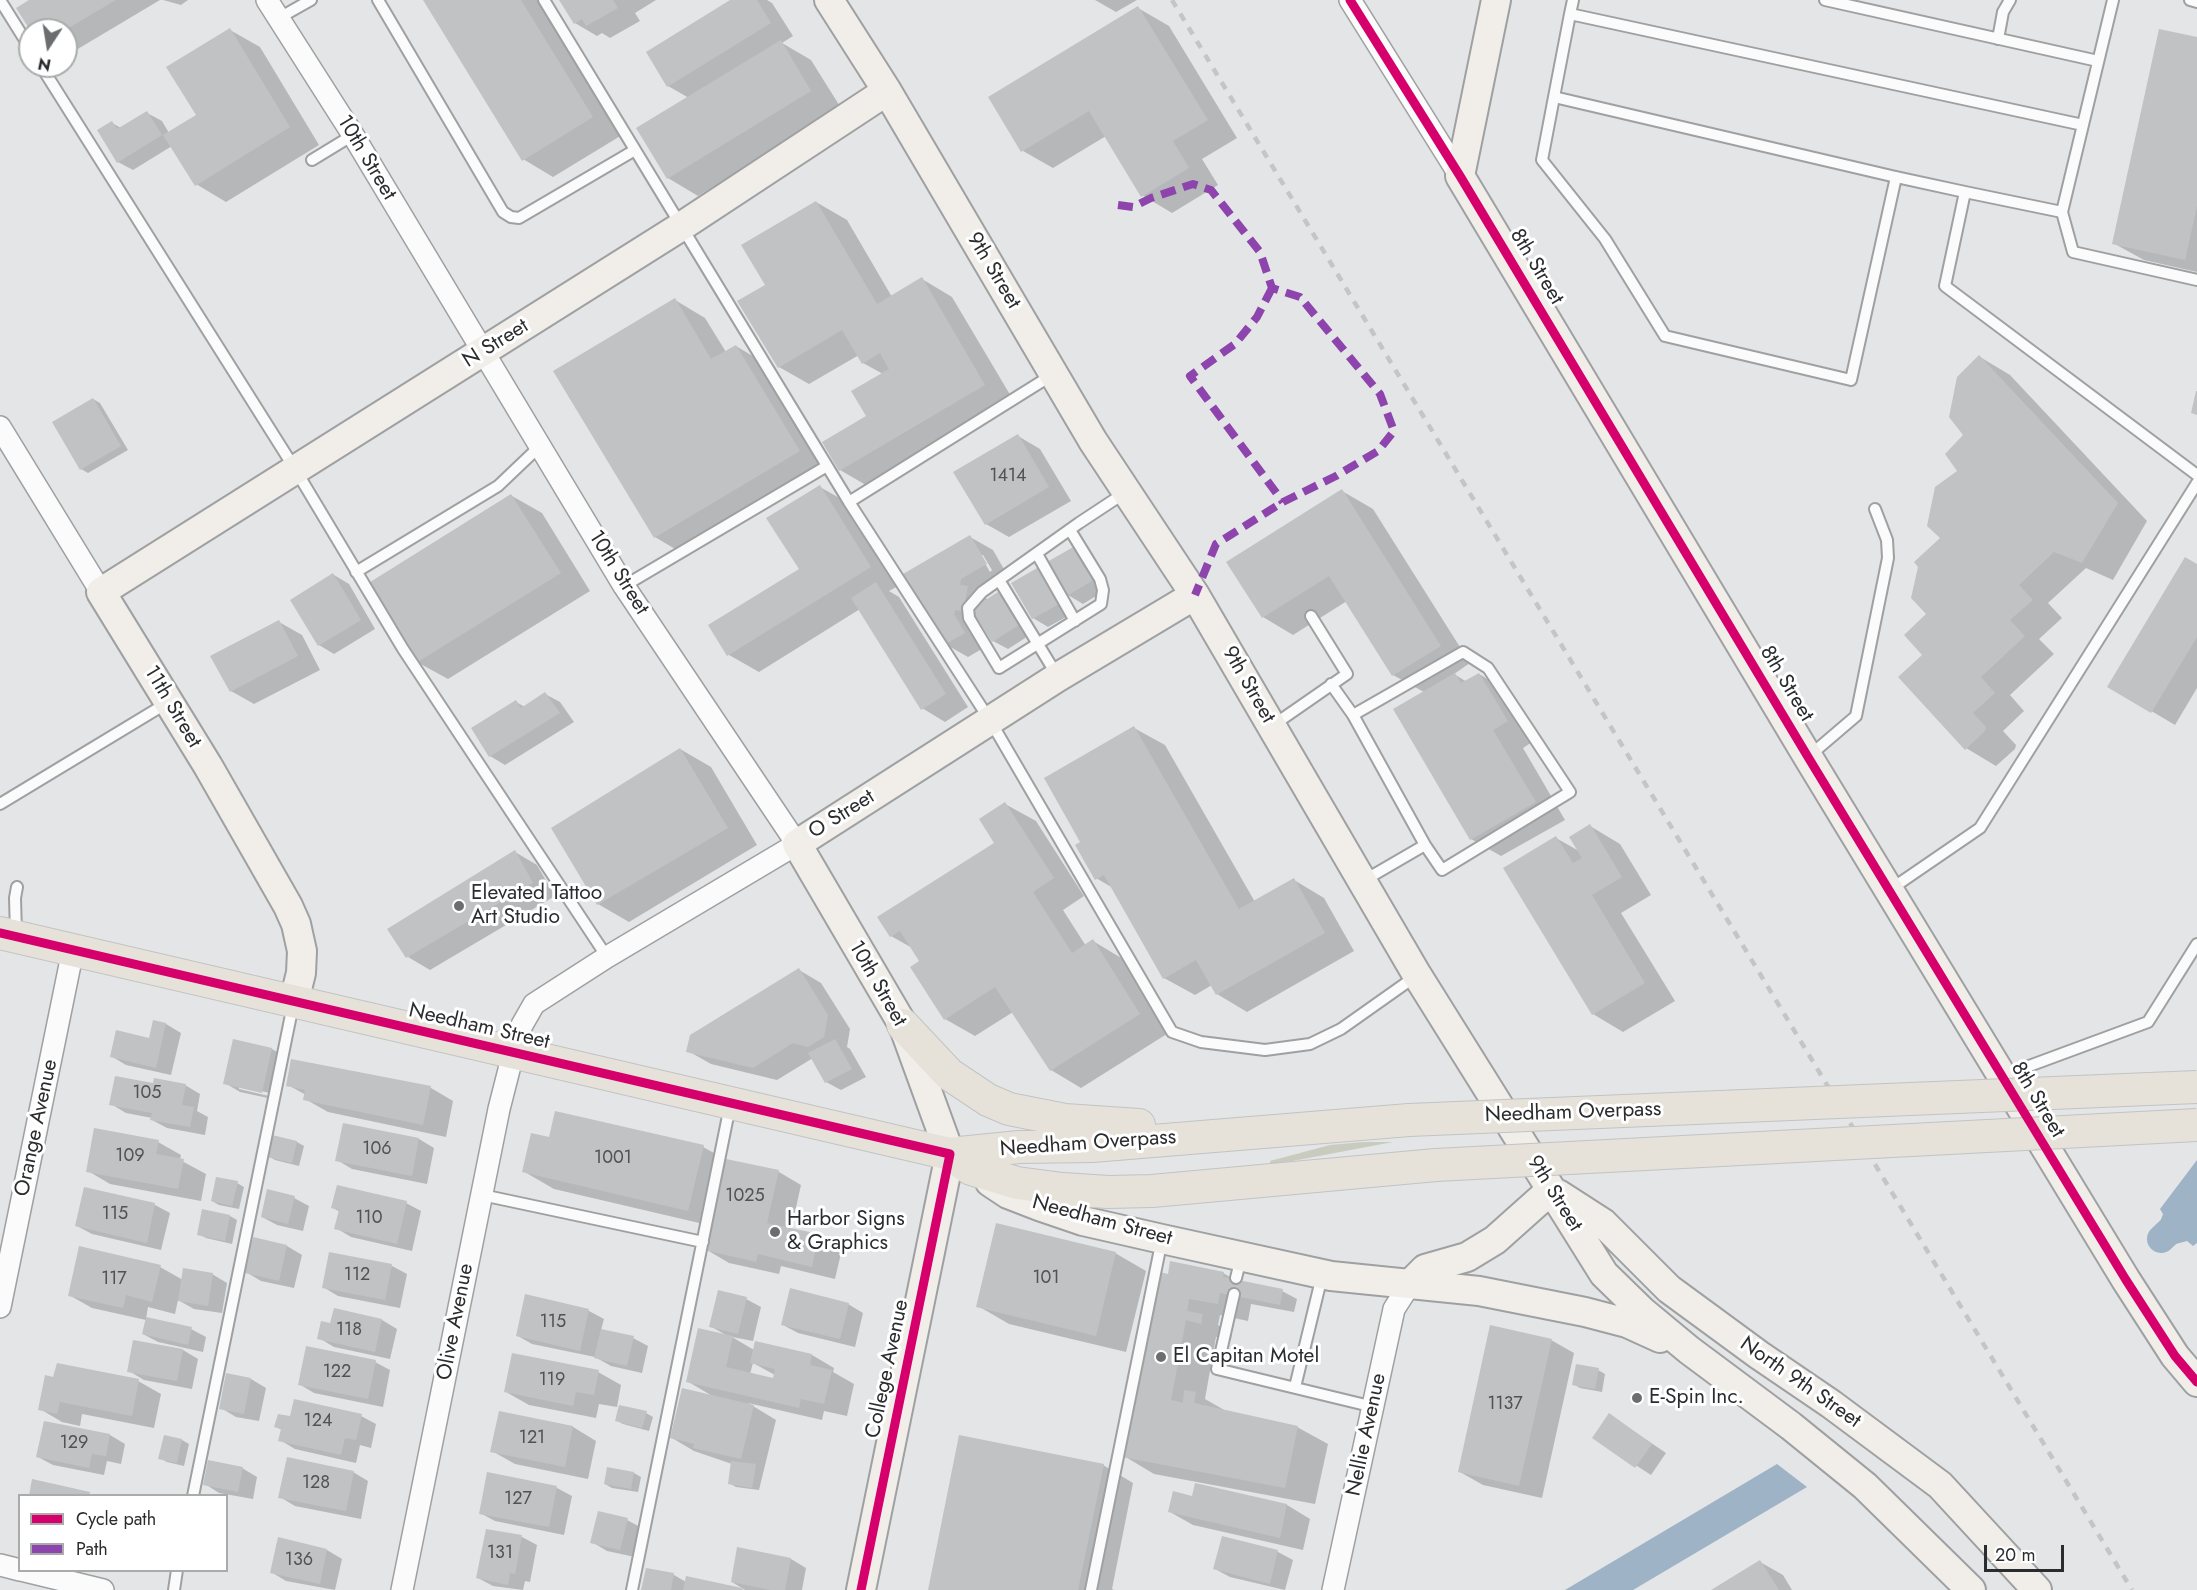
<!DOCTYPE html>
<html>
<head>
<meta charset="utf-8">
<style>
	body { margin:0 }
	#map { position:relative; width:2197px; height:1590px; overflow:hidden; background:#e3e5e7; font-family:Jost,sans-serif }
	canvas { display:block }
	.legend { position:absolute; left:18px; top:1494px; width:210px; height:78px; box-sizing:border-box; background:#fff; border:2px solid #aaabab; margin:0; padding:8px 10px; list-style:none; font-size:18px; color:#2b2c2e }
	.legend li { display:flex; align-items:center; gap:12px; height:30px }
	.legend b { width:30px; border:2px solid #aaabab }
	.north { position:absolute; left:18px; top:18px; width:60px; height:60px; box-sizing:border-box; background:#fff; border:2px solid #aaabab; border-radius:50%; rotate:192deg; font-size:16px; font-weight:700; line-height:24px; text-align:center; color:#2b2c2e }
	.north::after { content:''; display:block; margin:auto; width:21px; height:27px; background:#6b6d6f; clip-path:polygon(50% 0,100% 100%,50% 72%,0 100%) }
	.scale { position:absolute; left:1984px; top:1545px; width:80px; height:27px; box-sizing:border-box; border:3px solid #2b2c2e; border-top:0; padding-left:8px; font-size:18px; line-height:21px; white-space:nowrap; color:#2b2c2e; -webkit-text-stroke:4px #fff; paint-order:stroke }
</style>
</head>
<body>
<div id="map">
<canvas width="2197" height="1590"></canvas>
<ul class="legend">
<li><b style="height:8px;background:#d6006c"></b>Cycle path</li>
<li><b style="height:8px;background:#8e44ad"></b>Path</li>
</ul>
<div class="north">N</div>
<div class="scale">20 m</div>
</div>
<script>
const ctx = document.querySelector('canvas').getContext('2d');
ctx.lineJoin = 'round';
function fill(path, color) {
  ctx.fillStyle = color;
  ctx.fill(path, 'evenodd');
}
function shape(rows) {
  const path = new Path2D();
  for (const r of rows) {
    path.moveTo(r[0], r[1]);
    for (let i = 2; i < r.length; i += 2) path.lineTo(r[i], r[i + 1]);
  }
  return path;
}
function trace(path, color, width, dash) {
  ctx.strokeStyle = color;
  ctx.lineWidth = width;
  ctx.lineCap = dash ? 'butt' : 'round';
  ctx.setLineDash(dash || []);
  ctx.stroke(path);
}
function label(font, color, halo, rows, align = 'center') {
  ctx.font = font + ' Jost,sans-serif';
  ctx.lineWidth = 6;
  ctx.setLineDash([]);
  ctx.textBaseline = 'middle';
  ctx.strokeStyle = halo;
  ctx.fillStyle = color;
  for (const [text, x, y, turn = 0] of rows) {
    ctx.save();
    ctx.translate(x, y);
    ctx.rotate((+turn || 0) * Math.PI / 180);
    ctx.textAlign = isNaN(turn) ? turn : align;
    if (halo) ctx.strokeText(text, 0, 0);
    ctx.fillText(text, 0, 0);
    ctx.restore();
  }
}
fill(shape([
	[1363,1142,1393,1142,1271,1165,1270,1161,1330,1145]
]), '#c8cbbd');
fill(shape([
	[2197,1160,2197,1243,2193,1246,2187,1241,2172,1245,2158,1228,2163,1214,2160,1209],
	[1777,1464,1807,1487,1633,1590,1565,1590]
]), '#9eb3c5');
fill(shape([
	[32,0,160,0,66,56,66,30,32,30],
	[163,0,188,0,181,5],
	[425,0,539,0,622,135,553,177,523,159],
	[561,0,656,0,635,13,640,21,610,38,602,33,597,36,575,23],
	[733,0,767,0,772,3,793,36,782,43,811,60,841,108,698,196,668,178,689,98,668,86],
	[1095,0,1137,0,1116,12],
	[1138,8,1169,26,1237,138,1202,159,1218,185,1172,213,1142,195,1106,136,1053,168,1023,151],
	[230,30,260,47,319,145,226,202,196,184,172,146,133,170,118,162,112,123,121,128,147,113,162,121,169,133,198,116],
	[2197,39,2197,272,2144,260,2113,243],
	[816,202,847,220,892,297,922,279,952,297,1015,403,871,488,840,470,868,417,883,374,863,363,859,355,809,384,779,367,767,285],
	[675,300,705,318,726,352,736,346,766,364,830,469,685,555,655,537],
	[1980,357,2010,375,2147,521,2113,580,2086,568,2048,603,2062,618,2039,639,2054,654,2010,695,2024,711,2003,731,2016,745,2015,749,1996,766,1966,748,1924,655,1928,614,1942,538,1959,472],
	[93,399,100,403,128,450,88,473,81,469],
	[1018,436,1040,449,1071,501,1009,537,986,524],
	[820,487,850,504,900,585,889,591,899,597,968,707,945,722,922,708,860,609,759,672,729,655,801,569],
	[1342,491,1373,509,1470,663,1454,674,1467,682,1479,674,1510,692,1537,739,1523,748,1565,820,1501,856,1471,839,1424,692,1393,675,1347,601,1293,635,1263,617],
	[512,496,542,513,590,591,448,679,417,662],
	[970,537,993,550,1009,578,982,596,989,600,998,594,1013,603,1033,633,1008,649,993,641,981,622,978,622,977,628,987,646,968,657,945,644],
	[980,555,983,555,992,570,990,572],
	[1090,556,1109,588,1083,604,1068,595],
	[2197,566,2197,688,2175,725,2109,686],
	[1039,569,1075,612,1048,627,1033,618,1013,584],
	[334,575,349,584,375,629,334,654,319,645],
	[279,622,302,635,320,670,254,704,231,691],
	[545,694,560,702,574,722,505,765,490,756,516,702,525,707],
	[1134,728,1165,745,1255,902,1294,880,1324,898,1354,951,1247,1012,1217,994,1212,985,1195,995,1164,978,1113,888,1096,878],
	[680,749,711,767,757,845,629,922,598,904],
	[1005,804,1036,821,1084,896,1063,910,1086,946,1093,941,1123,959,1170,1032,1081,1088,1051,1070,1013,1012,975,1036,945,1019,921,961,914,949,891,936,996,843],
	[1590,826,1620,844,1651,895,1621,913,1675,1001,1623,1032,1593,1014,1556,838,1579,851],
	[515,852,537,865,555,896,430,970,408,957],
	[799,970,821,983,850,1029,847,1047,850,1049,866,1077,841,1090,826,1082,813,1058,777,1080,711,1064,688,1051],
	[155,1022,166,1024,181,1033,171,1075,126,1065,111,1056,150,1040],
	[234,1041,272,1049,287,1058,277,1100,240,1092,225,1083],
	[239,1086,270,1093,269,1096,239,1089],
	[154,1084,185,1085,200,1094,197,1111,208,1117,205,1135,167,1128,152,1120,152,1118,126,1113,111,1104],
	[288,1085,431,1088,453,1101,446,1137,328,1112,305,1099,306,1095],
	[344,1124,419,1139,434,1148,427,1184,352,1169,337,1160],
	[273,1137,297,1142,304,1146,299,1166,275,1160,268,1156],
	[550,1139,703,1147,727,1160,779,1172,801,1185,791,1230,819,1236,842,1249,835,1279,781,1266,779,1274,729,1263,707,1250,712,1226,554,1189,523,1171],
	[158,1142,181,1155,180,1160,206,1174,201,1201,110,1184,88,1171],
	[237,1183,244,1187,239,1209,219,1205,212,1201],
	[85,1189,155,1205,170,1213,161,1250,92,1234,77,1226],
	[294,1198,309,1206,303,1231,277,1225,262,1217],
	[406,1203,421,1211,412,1251,351,1237,336,1228,340,1212,333,1208],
	[230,1216,237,1220,232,1244,206,1238,199,1234],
	[254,1239,287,1246,302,1255,294,1288,261,1281,246,1272],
	[1115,1253,1146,1271,1126,1352,1009,1324,978,1306],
	[330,1254,392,1266,407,1274,400,1308,338,1296,323,1287],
	[160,1267,183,1280,212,1274,227,1283,222,1313,194,1309,178,1300,175,1314,148,1307,146,1319,191,1329,206,1337,203,1352,158,1342,143,1334,146,1320,92,1308,69,1295],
	[1223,1273,1237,1281,1282,1291,1297,1299,1294,1312,1251,1304,1248,1321,1220,1315,1218,1325,1232,1333,1231,1340,1216,1337,1205,1399,1226,1411,1297,1427,1328,1444,1315,1504,1154,1474,1124,1456,1169,1275],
	[527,1296,589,1311,604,1319,601,1330,633,1338,648,1346,642,1373,611,1366,595,1357,532,1344,518,1336],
	[746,1299,761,1307,753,1341,732,1337,754,1350,812,1355,834,1368,833,1372,854,1384,847,1416,824,1411,822,1420,748,1403,776,1420,759,1490,736,1487,729,1483,732,1464,694,1451,672,1438,714,1397,687,1381,726,1335,710,1326],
	[753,1363,775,1375,774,1380,750,1374],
	[848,1304,863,1313,855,1347,798,1333,783,1325],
	[335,1310,382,1320,397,1329,390,1359,334,1347,319,1338,331,1325],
	[1551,1340,1574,1353,1542,1498,1483,1485,1460,1472],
	[135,1341,183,1350,198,1359,192,1389,144,1380,129,1371],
	[375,1362,390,1370,383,1407,314,1393,299,1384],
	[1598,1370,1605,1374,1602,1392,1580,1388,1573,1384],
	[598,1372,621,1385,617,1407,599,1404,596,1418,529,1405,506,1392],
	[227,1375,251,1379,266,1388,259,1421,236,1417,221,1408],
	[46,1377,138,1381,161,1394,154,1428,82,1414,80,1426,62,1422,40,1409],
	[500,1413,573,1427,596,1441,588,1479,515,1464,492,1451],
	[646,1413,653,1417,649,1431,623,1424,616,1420],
	[1610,1415,1666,1453,1651,1475,1594,1438],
	[361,1416,376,1424,371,1448,360,1445,356,1463,295,1449,280,1440,282,1430,276,1427,291,1418],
	[110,1435,125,1444,121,1464,107,1461,104,1475,53,1465,38,1457],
	[182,1440,189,1444,184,1466,167,1462,160,1458],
	[1103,1465,1133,1483,1112,1589,1114,1590,929,1590],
	[242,1468,257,1477,253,1499,219,1493,205,1484],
	[353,1472,368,1481,361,1519,295,1506,280,1497],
	[634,1473,641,1477,638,1492,612,1488,605,1484],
	[488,1474,557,1488,572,1496,564,1535,495,1521,480,1513],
	[1196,1485,1287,1505,1310,1519,1303,1550,1193,1525,1170,1512,1193,1498],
	[627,1520,642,1528,635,1557,607,1551,592,1542],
	[487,1530,522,1537,537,1545,530,1582,525,1581,523,1590,493,1586,478,1578],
	[1223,1538,1278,1552,1293,1560,1285,1590,1230,1577,1215,1569],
	[279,1539,327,1550,342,1559,335,1590,286,1581,271,1572],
	[739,1549,791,1559,806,1568,802,1590,643,1590,647,1570,674,1575,686,1582,687,1578,745,1590,732,1582],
	[1760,1562,1783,1575,1792,1590,1713,1590]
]), '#0003');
trace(shape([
	[2161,1239,2197,1205]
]), '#9eb3c5', 28);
fill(shape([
	[29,0,116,0,65,30,30,30,16,8],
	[423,0,521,0,593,117,522,161],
	[559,0,613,0,618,8,586,26,582,19,574,24],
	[730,0,757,0,771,23,667,87,646,52],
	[1138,6,1208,120,1173,141,1189,168,1141,197,1089,111,1021,152,988,97],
	[230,28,290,127,195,186,163,135,196,115,166,67],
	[2159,29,2197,37,2197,206,2185,260,2112,244],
	[781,40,811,91,667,179,636,128],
	[147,111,162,135,117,163,97,130,112,121,117,129],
	[816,201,877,304,922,277,985,385,839,471,822,442,866,416,851,391,889,369,880,353,862,364,842,330,778,368,737,301,765,285,741,245],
	[675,298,711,359,736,345,800,451,654,538,553,371],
	[1979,355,2118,503,2082,563,2054,552,2019,585,2033,600,2010,620,2025,636,1981,677,1995,693,1973,713,1986,727,1985,731,1965,750,1898,677,1922,655,1904,635,1926,614,1911,598,1918,567,1914,562,1940,538,1927,526,1935,487,1957,471,1945,454,1963,435,1949,417,1957,377],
	[2196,391,2197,391,2197,415,2191,413],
	[93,398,121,446,80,470,52,422],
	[1018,434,1049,487,985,525,953,472],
	[820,485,871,567,727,656,708,625,799,569,766,518],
	[1342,489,1441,646,1392,676,1329,576,1262,618,1226,562],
	[511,494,561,573,416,663,367,584],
	[970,535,987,564,961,579,960,585,968,586,963,611,955,610,954,614,965,633,944,645,903,574],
	[1075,546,1095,579,1067,596,1047,562],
	[2185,557,2197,564,2197,637,2151,713,2107,687],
	[1039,567,1061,603,1032,619,1011,583],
	[333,573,361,620,318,646,290,600],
	[876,582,946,694,921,710,851,598],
	[998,592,1019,625,992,642,971,609],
	[279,620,298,656,230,692,210,656],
	[1455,673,1461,683,1479,673,1508,721,1493,730,1536,802,1470,840,1393,709],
	[545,692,560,713,489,757,471,728,516,700,521,708],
	[1134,726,1239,909,1294,878,1325,933,1216,995,1196,960,1163,979,1104,875,1095,880,1075,845,1080,842,1044,778],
	[680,748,728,828,597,905,551,828],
	[1005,802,1054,878,1033,892,1072,953,1093,939,1140,1014,1050,1071,995,987,944,1020,910,967,919,961,900,931,890,937,877,917,994,843,979,819],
	[1590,824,1622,877,1592,895,1645,983,1592,1015,1503,868,1556,836,1573,863,1582,858,1569,837],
	[515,850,533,883,406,958,387,929],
	[799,968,828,1015,824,1037,808,1047,793,1043,753,1068,686,1052,690,1035],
	[153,1020,166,1023,156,1068,110,1057,116,1030,149,1038],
	[233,1039,272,1048,262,1093,223,1084],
	[835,1039,852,1069,825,1083,808,1053],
	[291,1059,431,1086,423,1125,303,1100,305,1090,286,1086],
	[115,1076,153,1083,154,1078,186,1084,182,1105,194,1107,190,1127,150,1120,152,1113,109,1105],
	[555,1111,704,1145,688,1211,522,1172,531,1133,549,1137],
	[343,1123,419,1138,412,1176,335,1161],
	[94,1128,159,1140,156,1154,184,1159,178,1189,86,1172],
	[272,1135,297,1141,292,1163,267,1157],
	[726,1159,779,1170,767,1223,819,1234,812,1267,758,1254,756,1262,705,1250],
	[216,1177,238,1181,232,1206,211,1201],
	[337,1185,407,1201,397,1244,334,1229,339,1210,331,1208],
	[84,1187,155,1203,147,1243,75,1226],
	[267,1189,295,1196,288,1224,261,1217],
	[202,1209,230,1215,225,1241,197,1235],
	[996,1223,1116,1252,1096,1336,976,1307],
	[253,1237,287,1245,279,1281,245,1273],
	[79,1246,161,1265,152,1302,126,1295,123,1308,68,1296],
	[329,1252,392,1264,385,1300,322,1288],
	[1170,1261,1224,1272,1223,1277,1283,1289,1280,1305,1220,1293,1218,1304,1189,1299,1187,1311,1203,1314,1201,1324,1186,1320,1171,1400,1183,1403,1184,1390,1196,1392,1194,1403,1298,1426,1285,1488,1122,1457,1159,1272,1168,1274],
	[183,1268,213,1273,208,1306,178,1301],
	[790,1288,849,1303,840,1339,781,1325],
	[718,1290,747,1297,738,1334,709,1327],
	[525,1294,589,1309,580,1351,516,1336],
	[334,1308,382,1319,375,1352,317,1339,321,1321,330,1323],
	[146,1317,192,1327,188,1345,142,1334],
	[1490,1325,1552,1339,1519,1486,1458,1472],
	[698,1328,733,1336,726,1367,773,1378,775,1369,750,1363,755,1341,812,1354,810,1365,832,1370,824,1404,801,1399,799,1408,686,1382],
	[601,1329,634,1336,627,1366,594,1358],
	[133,1340,183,1349,177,1381,127,1372],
	[306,1346,376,1360,368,1399,298,1385],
	[512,1353,599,1370,594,1395,576,1392,573,1406,504,1392],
	[57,1363,139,1379,132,1416,60,1402,57,1414,38,1410,45,1375,53,1377],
	[1576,1364,1599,1368,1595,1389,1572,1385],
	[226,1373,251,1378,244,1414,219,1409],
	[682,1388,754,1405,741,1459,693,1448,694,1444,670,1438],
	[294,1399,362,1414,356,1440,345,1438,341,1455,278,1441,281,1429,274,1427,278,1414,290,1416],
	[619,1405,647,1411,642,1428,615,1421],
	[499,1411,573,1426,565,1467,490,1452],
	[1609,1413,1652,1444,1635,1468,1592,1438],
	[44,1421,110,1434,106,1456,92,1454,89,1468,36,1457],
	[164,1435,182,1439,177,1463,158,1459],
	[959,1435,1104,1464,1078,1590,928,1590],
	[287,1457,354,1471,346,1511,278,1498],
	[208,1460,243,1467,238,1492,203,1485],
	[731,1461,756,1464,752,1488,728,1484],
	[607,1467,634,1472,631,1489,604,1484],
	[487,1472,557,1486,549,1527,479,1514],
	[32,1479,90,1492,89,1496,29,1496],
	[1195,1483,1287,1504,1280,1538,1168,1512,1173,1491,1192,1496],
	[598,1511,628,1518,620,1550,590,1543],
	[486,1529,522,1535,515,1574,510,1573,508,1585,476,1578],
	[1222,1536,1278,1550,1270,1584,1213,1569],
	[278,1537,327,1549,320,1584,270,1573],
	[737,1547,791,1558,785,1590,771,1590,731,1582],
	[1760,1560,1779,1590,1711,1590],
	[646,1568,674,1573,671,1590,641,1590],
	[686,1576,742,1588,742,1590,683,1590]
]), '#c0c2c3');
const lane = shape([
	[0,0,30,48],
	[378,0,503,212,511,217,519,218,635,150],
	[544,0,849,502,991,722,1172,1032,1201,1042,1265,1050,1310,1044,1341,1029,1416,976],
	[1825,0,2098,61],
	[2113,0,2062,212,2073,252,2197,280],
	[2190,0,2197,2],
	[1570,14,1573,0],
	[279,18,311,0],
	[1998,39,2003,12,2010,0],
	[41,66,295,469,403,649,607,957],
	[1554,97,1570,14,2083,125],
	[312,160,353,135],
	[1896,177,1851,380,1665,336,1605,239,1542,160,1554,97,1896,177,1965,192,2062,212],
	[1965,192,1945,286,2197,475],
	[849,502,1052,375],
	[1070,530,1100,579,1103,590,1101,604,999,668,969,618,968,608,982,592,1079,523,1126,492],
	[1037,554,1075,621],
	[356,572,498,486,540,446],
	[999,580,1058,677],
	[624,586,827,466],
	[1331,684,1353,715,1425,845,1363,881],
	[1353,715,1463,652,1488,668,1570,792,1442,870,1425,845],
	[1272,726,1347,674,1311,616],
	[1808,757,1856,716,1888,558,1887,540,1875,509],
	[0,804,167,703],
	[1891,889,1980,828,2197,483],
	[16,933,15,898,17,887],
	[2002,1076,2148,1022,2197,944],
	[482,1195,703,1242],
	[1236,1278,1241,1258],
	[1234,1294,1217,1369,1374,1407],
	[1295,1387,1322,1276],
	[193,1496,293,1005],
	[174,1590,177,1570],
	[632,1590,730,1106],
	[1091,1590,1162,1239]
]);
const street = shape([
	[267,0,353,135,624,586,797,844,607,957,534,1004,522,1025,513,1054,499,1109,402,1590],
	[1350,0,1460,176],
	[0,427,101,592],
	[0,1307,73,950],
	[0,1565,20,1570],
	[21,1570,103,1590],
	[1333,1590,1394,1309,1410,1284]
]);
const secondary = shape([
	[829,0,887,91,1093,441,1195,595,1417,975,1604,1274,1642,1311,1689,1350,1791,1426,1865,1486,1971,1590],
	[1496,0,1460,176,1808,757,2126,1280,2175,1356,2197,1382],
	[294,1001,301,973,302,951,296,924,288,906,208,766,101,592,682,226,887,91],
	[990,1182,1008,1194,1039,1206,1083,1221,1162,1239,1331,1276,1479,1291,1585,1312,1627,1323,1660,1338],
	[1558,1194,1603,1223,1669,1289,1759,1355,1831,1404,1940,1485,2037,1590],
	[1410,1284,1425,1269,1467,1257,1495,1240,1551,1190],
	[861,1590,950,1154,903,1025,797,844,1058,677,1195,595]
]);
const primary = shape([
	[0,933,950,1154,971,1169,1017,1183,1063,1189,1108,1192,1152,1191,1436,1165],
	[903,1025,949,1074,988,1100,1009,1109,1065,1120,1139,1125],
	[950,1154,1019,1147,1092,1146,1409,1120]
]);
trace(lane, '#9fa0a2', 14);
trace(street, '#9fa0a2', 24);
trace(secondary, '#9fa0a2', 32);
trace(primary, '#c2c3c4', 34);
trace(lane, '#fbfbfb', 10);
trace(street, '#fbfbfb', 21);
trace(secondary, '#f1eeea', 28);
trace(primary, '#e6e2d9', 32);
trace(shape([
	[1172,0,2132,1590]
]), '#c4c5c5', 4.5, [8, 8]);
const primaryBridge = shape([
	[1409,1120,2197,1087],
	[1436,1165,2197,1125]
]);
trace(primaryBridge, '#c2c3c4', 34, []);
trace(primaryBridge, '#e6e2d9', 32);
trace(shape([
	[1118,205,1133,207,1151,198,1193,184,1211,190,1260,252,1272,288,1300,297,1380,394,1394,431,1378,451,1336,476,1283,502,1216,544,1195,595],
	[1272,288,1257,317,1235,344,1190,376,1283,502]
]), '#8e44ad', 8, [15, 8]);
trace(shape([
	[1350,0,1460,176,1808,757,2126,1280,2175,1356,2197,1382],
	[0,933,950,1154,861,1590]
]), '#d6006c', 9);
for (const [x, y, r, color] of [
	[459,906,6,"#6b6d6f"],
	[775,1232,6,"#6b6d6f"],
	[1161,1357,6,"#6b6d6f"],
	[1637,1398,6,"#6b6d6f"]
]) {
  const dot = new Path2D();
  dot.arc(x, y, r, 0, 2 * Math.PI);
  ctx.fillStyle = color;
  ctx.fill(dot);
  trace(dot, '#fff', 2);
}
label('18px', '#505253', null, [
	["1414",1008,477],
	["105",147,1094],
	["106",377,1150],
	["109",130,1157],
	["1001",613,1159],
	["1025",745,1197],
	["115",115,1215],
	["110",369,1219],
	["112",357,1276],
	["101",1046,1279],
	["117",114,1280],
	["115",553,1323],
	["118",349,1331],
	["122",337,1373],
	["119",552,1381],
	["1137",1505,1405],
	["124",318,1422],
	["121",532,1439],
	["129",74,1444],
	["128",316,1484],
	["127",518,1500],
	["131",500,1554],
	["136",299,1561]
]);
label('21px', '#2b2c2e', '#fff', [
	["10th Street",366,158,59],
	["8th Street",1536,267,59],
	["9th Street",993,271,59],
	["N Street",496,344,-32],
	["10th Street",618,573,58],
	["8th Street",1786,684,59],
	["9th Street",1248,685,60],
	["11th Street",172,707,59],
	["O Street",842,815,-32],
	["10th Street",877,984,60],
	["Needham Street",479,1027,13],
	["8th Street",2037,1100,59],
	["Needham Overpass",1573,1113,-2],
	["Orange Avenue",37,1128,-78],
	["Needham Overpass",1088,1144,-4],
	["9th Street",1554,1194,58],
	["Needham Street",1102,1221,15],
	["Olive Avenue",456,1322,-79],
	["College Avenue",888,1369,-78],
	["North 9th Street",1800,1383,35],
	["Nellie Avenue",1367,1435,-78]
]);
label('21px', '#2b2c2e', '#fff', [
	["Elevated Tattoo",471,894],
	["Art Studio",471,918],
	["Harbor Signs",787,1220],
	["& Graphics",787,1244],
	["El Capitan Motel",1173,1357],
	["E-Spin Inc.",1649,1398]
], 'left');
</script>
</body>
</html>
